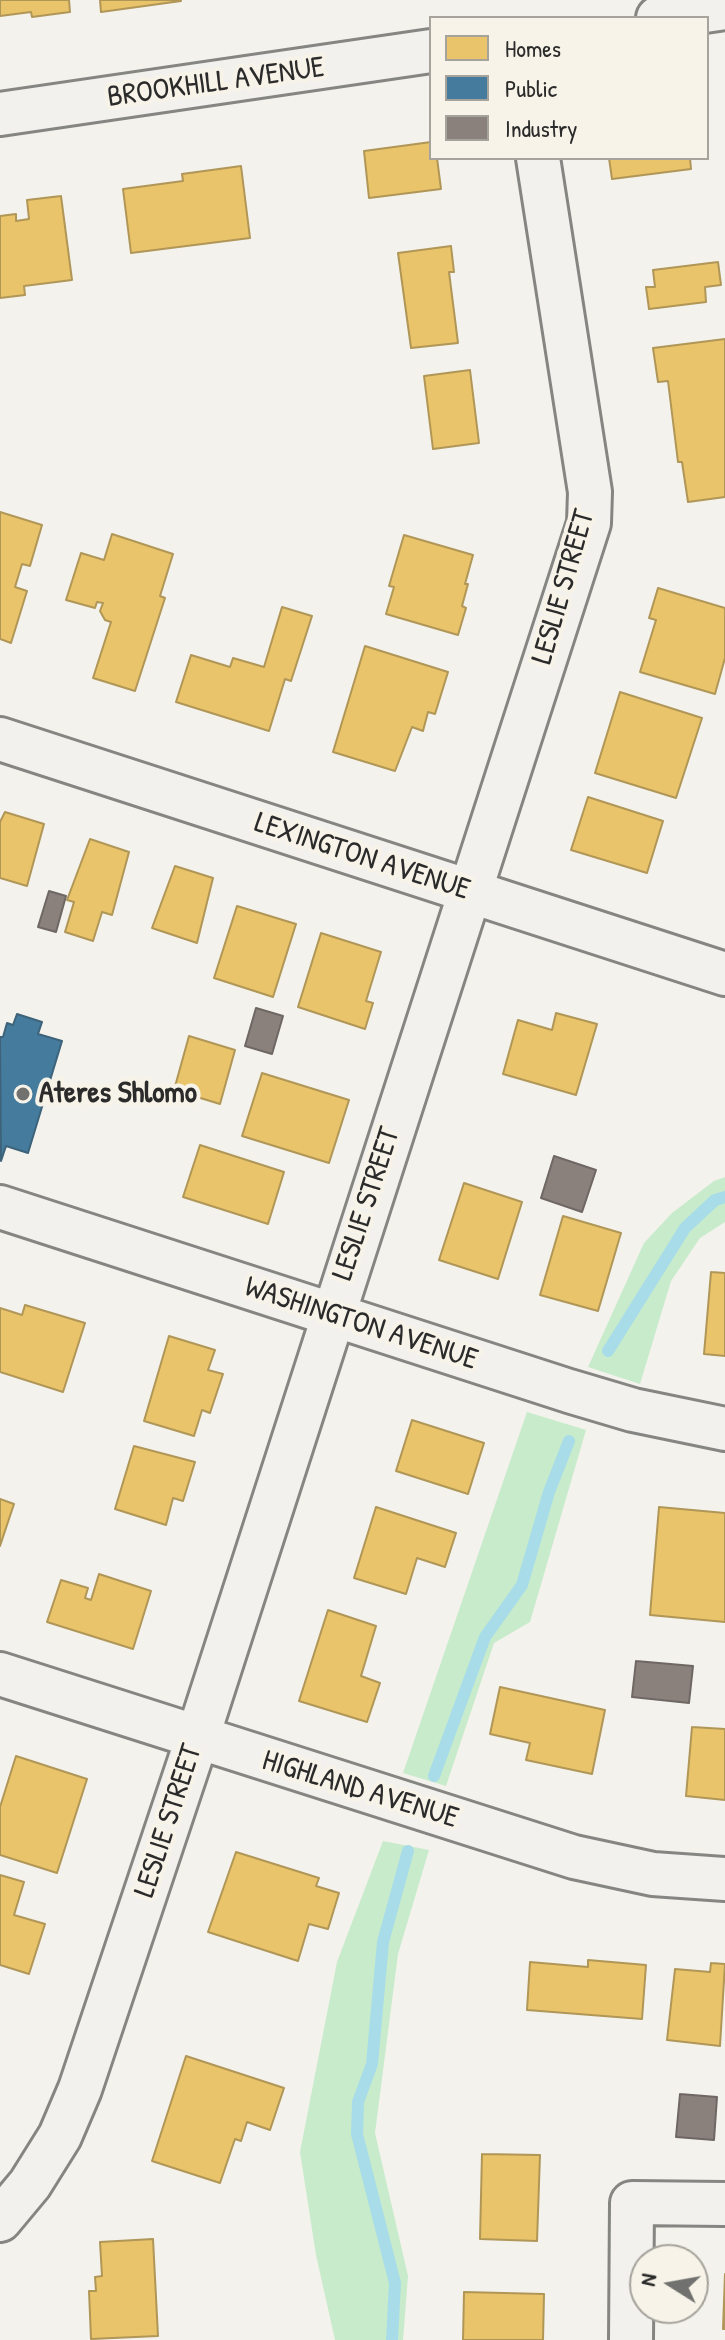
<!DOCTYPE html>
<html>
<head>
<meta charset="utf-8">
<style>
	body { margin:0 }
	#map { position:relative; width:725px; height:2340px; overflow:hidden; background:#f4f2ec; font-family:"Patrick Hand",sans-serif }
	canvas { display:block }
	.legend { position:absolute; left:429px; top:16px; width:280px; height:144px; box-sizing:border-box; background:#f7f3e8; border:2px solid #a5a39c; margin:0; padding:10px 14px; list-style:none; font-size:24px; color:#2b2b2b }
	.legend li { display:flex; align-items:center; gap:16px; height:40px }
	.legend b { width:40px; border:2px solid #a5a39c }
	.north { position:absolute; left:629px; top:2244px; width:80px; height:80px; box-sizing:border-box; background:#f7f3e8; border:2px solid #a5a39c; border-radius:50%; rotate:281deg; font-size:22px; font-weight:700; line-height:32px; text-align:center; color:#2b2b2b }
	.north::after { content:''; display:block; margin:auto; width:28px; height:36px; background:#71716f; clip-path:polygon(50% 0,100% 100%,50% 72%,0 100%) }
</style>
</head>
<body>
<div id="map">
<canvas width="725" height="2340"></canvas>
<ul class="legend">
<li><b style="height:22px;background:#e9c46a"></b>Homes</li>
<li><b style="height:22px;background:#457b9d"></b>Public</li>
<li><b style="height:22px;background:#8a817c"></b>Industry</li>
</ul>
<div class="north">N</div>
</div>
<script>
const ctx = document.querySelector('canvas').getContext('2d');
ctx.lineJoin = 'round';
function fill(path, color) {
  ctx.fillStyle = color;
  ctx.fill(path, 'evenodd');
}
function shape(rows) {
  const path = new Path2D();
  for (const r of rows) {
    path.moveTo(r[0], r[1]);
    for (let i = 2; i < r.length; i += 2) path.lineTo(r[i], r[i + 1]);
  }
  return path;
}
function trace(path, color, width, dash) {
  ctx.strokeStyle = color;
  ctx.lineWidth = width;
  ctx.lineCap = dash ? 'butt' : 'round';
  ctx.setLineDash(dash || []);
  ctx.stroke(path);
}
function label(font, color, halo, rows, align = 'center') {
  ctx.font = font + ' "Patrick Hand",sans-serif';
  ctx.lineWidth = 8;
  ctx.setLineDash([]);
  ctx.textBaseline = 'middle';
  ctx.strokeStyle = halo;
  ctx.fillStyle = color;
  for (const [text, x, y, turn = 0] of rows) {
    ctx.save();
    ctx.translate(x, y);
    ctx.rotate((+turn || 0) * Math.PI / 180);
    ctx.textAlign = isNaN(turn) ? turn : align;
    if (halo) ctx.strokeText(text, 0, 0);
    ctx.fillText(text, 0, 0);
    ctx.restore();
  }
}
fill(shape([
	[725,1177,725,1222,700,1238,671,1281,640,1384,588,1367,644,1243,672,1213,714,1181],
	[527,1412,586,1430,530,1622,494,1643,446,1786,403,1773],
	[383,1841,429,1850,398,1954,375,2133,408,2276,403,2340,335,2340,316,2255,300,2152,337,1962]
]), '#c7ebcb');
const homes = shape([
	[0,0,69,0,70,12,32,17,31,12,0,16,0,0],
	[100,0,180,0,181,1,101,12,100,0],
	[431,142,431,158,437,158,441,189,369,198,364,151,431,142],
	[609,158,690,158,691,169,612,179,609,158],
	[241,166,250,238,131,253,123,189,183,181,182,174,241,166],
	[61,196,72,280,24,286,25,295,0,298,0,216,16,214,16,221,29,219,27,200,61,196],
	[451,246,454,272,449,272,458,343,411,348,398,253,451,246],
	[718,262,721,285,705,287,706,302,649,309,646,287,655,287,653,270,718,262],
	[725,339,725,497,688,502,682,462,678,462,668,381,658,382,653,348,725,339],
	[470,370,479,443,433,449,424,376,470,370],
	[0,512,42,525,30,566,22,564,15,587,27,591,11,643,0,639,0,512],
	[112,534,173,554,160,596,165,598,135,691,93,678,111,622,105,620,100,611,103,603,97,602,95,608,66,600,81,553,104,560,112,534],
	[404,535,473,555,465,584,468,584,462,606,466,608,458,635,386,614,394,587,389,586,404,535],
	[658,588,725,608,725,658,715,694,640,672,656,620,649,618,658,588],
	[282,607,312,616,291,681,285,679,269,731,176,702,191,655,230,667,233,658,264,667,282,607],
	[365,646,448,672,435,714,428,712,423,731,412,727,395,771,333,752,365,646],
	[620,692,702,718,676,798,595,773,620,692],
	[588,797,663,821,647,873,571,850,588,797],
	[5,812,44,824,27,886,0,878,0,822,5,812],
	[90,839,129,852,112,915,102,912,93,941,65,932,74,902,67,900,90,839],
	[175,866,213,878,197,943,152,928,175,866],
	[237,906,296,924,273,997,214,978,237,906],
	[321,933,381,952,366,1001,373,1003,365,1029,298,1007,321,933],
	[556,1013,597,1024,576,1095,503,1074,518,1020,552,1030,556,1013],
	[189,1036,235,1050,220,1104,174,1090,189,1036],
	[262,1073,349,1100,329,1163,242,1136,262,1073],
	[200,1145,284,1172,268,1224,183,1197,200,1145],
	[464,1183,522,1202,498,1279,439,1260,464,1183],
	[563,1216,621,1233,598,1311,540,1295,563,1216],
	[711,1272,725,1273,725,1356,704,1354,711,1272],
	[25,1305,85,1323,63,1392,0,1372,0,1308,22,1315,25,1305],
	[169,1336,215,1350,208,1370,223,1374,210,1413,202,1410,194,1436,144,1421,169,1336],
	[412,1420,484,1443,468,1494,396,1471,412,1420],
	[134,1446,195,1462,183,1501,173,1498,166,1525,115,1509,134,1446],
	[0,1499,14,1504,0,1546,0,1499],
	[376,1507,456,1533,445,1567,417,1558,406,1594,354,1578,376,1507],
	[659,1507,725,1513,725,1622,650,1615,659,1507],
	[99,1574,151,1591,133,1649,47,1622,61,1580,88,1588,85,1598,91,1600,99,1574],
	[328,1610,376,1626,361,1676,380,1683,367,1722,299,1701,328,1610],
	[500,1687,605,1710,592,1774,526,1760,530,1743,490,1734,500,1687],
	[692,1727,725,1729,725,1800,686,1796,692,1727],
	[16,1756,87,1779,57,1873,0,1855,0,1807,16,1756],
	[236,1852,319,1878,316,1886,339,1893,328,1929,309,1924,298,1961,208,1932,236,1852],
	[0,1875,24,1882,14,1915,45,1924,29,1974,0,1965,0,1875],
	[588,1960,646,1965,642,2019,527,2010,530,1962,588,1967,588,1960],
	[711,1963,725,1964,720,2046,667,2040,675,1969,710,1972,711,1963],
	[186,2056,284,2088,270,2130,247,2122,241,2141,235,2139,220,2183,152,2161,186,2056],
	[482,2154,540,2155,537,2241,480,2239,482,2154],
	[153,2239,158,2336,91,2339,89,2291,96,2291,95,2277,102,2276,100,2242,153,2239],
	[725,2274,725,2329,723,2329,725,2274],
	[464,2292,544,2294,543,2340,463,2340,464,2292]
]);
fill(homes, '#e9c46a');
trace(homes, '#b09657', 2);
const public = shape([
	[17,1014,42,1022,38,1034,62,1041,28,1153,6,1146,1,1161,0,1037,3,1037,7,1023,13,1025,17,1014]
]);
fill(public, '#457b9d');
trace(public, '#3d637b', 2);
const industry = shape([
	[49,891,66,896,56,932,38,927,49,891],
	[256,1008,283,1016,272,1054,245,1046,256,1008],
	[554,1156,596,1170,582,1212,541,1198,554,1156],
	[636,1661,693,1666,689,1703,632,1697,636,1661],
	[680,2094,717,2097,714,2140,676,2137,680,2094]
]);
fill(industry, '#8a817c');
trace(industry, '#6e6764', 2);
trace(shape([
	[608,1351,685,1228,715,1200,725,1197],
	[434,1776,485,1637,522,1585,549,1492,569,1441],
	[392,2340,395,2283,357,2134,358,2102,372,2064,383,1942,408,1851]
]), '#a8dce8', 12);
const minor = shape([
	[658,18,725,8],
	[0,114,431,51],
	[0,739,725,974],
	[0,1207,569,1391,633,1410,725,1429],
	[0,1674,574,1857,653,1874,725,1879],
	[0,2220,30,2184,60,2136,80,2089,197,1739,589,523,590,492,538,158],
	[631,2340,632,2203,725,2204]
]);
trace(minor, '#858582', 48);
trace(minor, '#f2f1ed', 42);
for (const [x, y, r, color] of [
	[23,1094,8,"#71716f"]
]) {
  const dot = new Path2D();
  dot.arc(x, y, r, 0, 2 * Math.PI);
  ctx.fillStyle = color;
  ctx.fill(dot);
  trace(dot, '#f7f3e8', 3);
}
label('30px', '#2b2b2b', '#f7f3e8', [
	["BROOKHILL AVENUE",216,83,-8],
	["LESLIE STREET",564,587,-74],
	["LEXINGTON AVENUE",362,857,18],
	["LESLIE STREET",367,1204,-72],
	["WASHINGTON AVENUE",361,1324,18],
	["HIGHLAND AVENUE",360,1790,17],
	["LESLIE STREET",169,1821,-72]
]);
label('bold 30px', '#2b2b2b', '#f7f3e8', [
	["Ateres Shlomo",39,1094]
], 'left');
</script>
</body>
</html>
